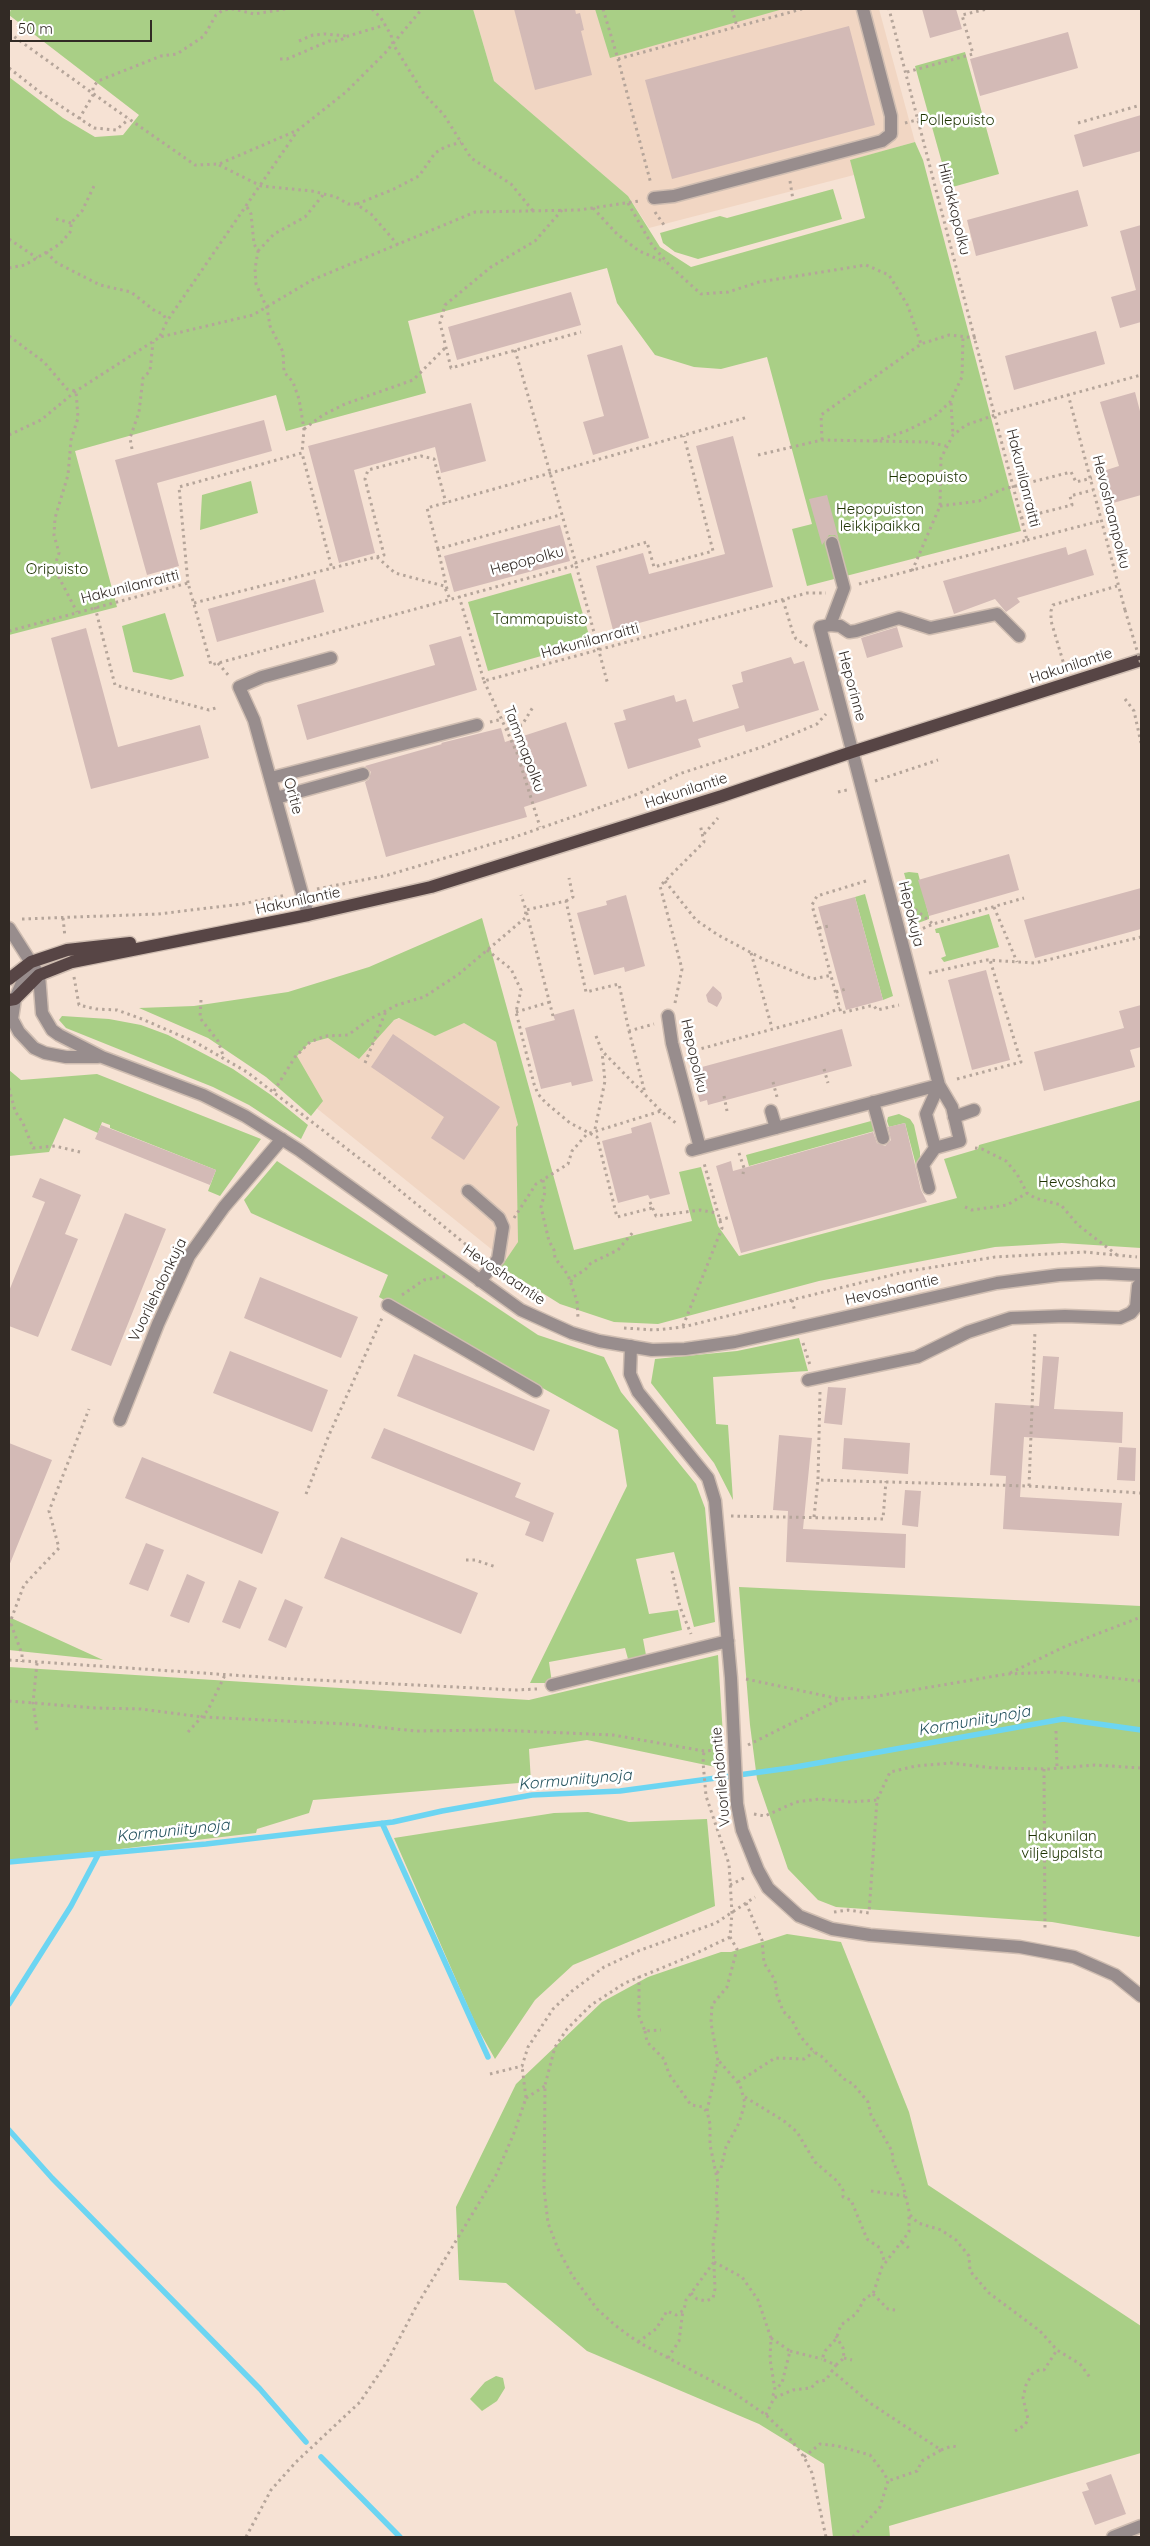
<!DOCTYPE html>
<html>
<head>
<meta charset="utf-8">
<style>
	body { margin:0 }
	#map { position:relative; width:1150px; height:2546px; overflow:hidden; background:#f6e2d4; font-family:Quicksand,sans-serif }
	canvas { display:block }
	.frame { position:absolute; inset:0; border:10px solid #322a25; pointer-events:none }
	.scale { position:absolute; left:10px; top:20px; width:142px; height:22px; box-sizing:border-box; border:2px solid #322a25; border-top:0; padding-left:6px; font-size:15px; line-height:18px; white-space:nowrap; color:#322a25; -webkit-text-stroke:4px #fff; paint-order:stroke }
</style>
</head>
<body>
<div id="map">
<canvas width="1150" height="2546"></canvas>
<div class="frame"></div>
<div class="scale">50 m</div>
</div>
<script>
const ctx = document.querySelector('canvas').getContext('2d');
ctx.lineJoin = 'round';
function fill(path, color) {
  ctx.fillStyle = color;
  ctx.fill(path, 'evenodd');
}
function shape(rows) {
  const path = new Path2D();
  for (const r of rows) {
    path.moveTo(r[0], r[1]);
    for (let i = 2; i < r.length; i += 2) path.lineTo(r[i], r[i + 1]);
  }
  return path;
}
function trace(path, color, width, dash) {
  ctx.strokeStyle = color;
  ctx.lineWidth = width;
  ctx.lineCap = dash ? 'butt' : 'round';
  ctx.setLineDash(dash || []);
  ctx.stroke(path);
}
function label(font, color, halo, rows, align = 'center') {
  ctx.font = font + ' Quicksand,sans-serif';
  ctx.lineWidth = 5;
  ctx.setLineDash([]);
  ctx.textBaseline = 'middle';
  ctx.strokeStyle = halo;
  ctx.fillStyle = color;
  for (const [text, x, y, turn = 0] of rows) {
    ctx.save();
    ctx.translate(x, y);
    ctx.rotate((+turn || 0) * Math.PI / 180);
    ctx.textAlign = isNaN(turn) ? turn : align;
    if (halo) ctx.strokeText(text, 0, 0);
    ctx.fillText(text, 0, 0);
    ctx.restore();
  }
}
fill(shape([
	[473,9,879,9,915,142,851,160,854,175,649,228,628,196,494,81],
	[439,1008,496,1042,556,1266,542,1290,278,1077,295,1047]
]), '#f1d6c3');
fill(shape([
	[11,9,473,9,494,81,628,196,660,247,691,267,865,218,850,160,915,142,923,160,1021,531,807,586,792,529,812,524,767,357,721,369,694,367,655,355,617,303,607,268,408,321,426,393,286,431,276,395,75,451,117,607,9,635,9,77,63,118,95,137,123,135,139,115,9,15],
	[595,9,783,9,610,58],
	[965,52,999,174,949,188,915,66],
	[833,189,842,219,698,259,675,252,663,243,660,233,720,216,727,218],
	[251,481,258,513,200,530,202,495],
	[571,573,591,642,488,671,468,602],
	[165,613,184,676,171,680,133,672,122,626],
	[909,872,918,873,929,916,929,919,918,923,904,873],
	[865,894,893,996,883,1000,855,897],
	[989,914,999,947,944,962,941,958,946,956,939,933,936,933,935,929],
	[482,918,574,1250,692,1221,679,1172,701,1167,718,1226,739,1256,957,1198,944,1159,978,1149,979,1145,1141,1100,1141,1248,1062,1243,995,1247,819,1281,658,1324,614,1322,560,1304,501,1267,518,1242,516,1127,518,1125,496,1042,464,1023,435,1036,399,1018,394,1020,359,1059,328,1038,309,1043,297,1056,323,1101,311,1116,266,1077,208,1038,139,1008,194,1006,288,992,369,967],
	[62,1016,109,1019,141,1025,168,1035,233,1069,271,1095,308,1125,301,1139,249,1105,213,1087,66,1028,59,1020],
	[9,1070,21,1080,97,1074,261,1139,220,1196,208,1191,216,1170,110,1128,110,1125,102,1122,98,1133,64,1118,49,1152,9,1156],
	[899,1114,910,1119,914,1125,920,1152,920,1164,916,1165,905,1123,889,1127,887,1121,888,1117],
	[871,1121,877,1123,878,1130,749,1166,746,1155],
	[277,1161,538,1335,604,1357,621,1392,696,1484,705,1508,715,1622,694,1627,674,1552,636,1559,649,1614,678,1610,682,1630,643,1639,646,1655,628,1659,625,1648,549,1662,552,1683,530,1683,627,1486,618,1430,379,1297,388,1275,251,1213,244,1200],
	[799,1338,808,1371,713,1377,716,1424,728,1425,733,1500,714,1463,651,1383,655,1359,737,1351],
	[739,1587,1141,1606,1141,1935,1139,1937,1052,1922,836,1907,818,1900,788,1869,757,1779,750,1725],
	[9,1617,103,1660,9,1650],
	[718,1655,725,1769,587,1740,529,1749,531,1782,313,1800,309,1813,257,1829,256,1833,9,1862,9,1667,529,1700],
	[588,1812,629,1822,707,1819,715,1906,573,1965,535,2000,495,2059,476,2025,394,1838,554,1813],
	[787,1934,841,1942,909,2112,928,2185,1141,2326,1141,2453,889,2526,890,2537,833,2537,824,2464,759,2424,587,2351,506,2283,459,2280,456,2207,516,2084,602,2002,648,1977,721,1952,731,1952],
	[496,2376,503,2378,505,2388,497,2401,482,2411,470,2399,485,2382]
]), '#a9cf86');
trace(shape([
	[382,1823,488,2057],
	[9,1862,206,1844,393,1822,442,1811,532,1795,620,1791,790,1768,1063,1719,1141,1730],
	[9,2004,71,1906,98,1855],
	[9,2130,52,2178,260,2389,306,2442],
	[321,2457,400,2537]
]), '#6cd5f2', 5.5);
fill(shape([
	[514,9,575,9,576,14,580,13,584,30,581,31,592,75,535,90],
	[922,9,956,9,962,29,930,38],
	[849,26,875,125,672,179,645,80],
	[1068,32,1078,68,980,96,970,59],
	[1141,115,1141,151,1083,167,1074,135],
	[1078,190,1088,226,976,256,967,220],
	[1141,225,1141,322,1120,328,1111,297,1136,290,1120,231],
	[571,292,581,325,457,360,448,327],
	[1096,331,1105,364,1014,390,1005,356],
	[622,345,649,438,593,455,583,422,604,416,587,355],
	[1135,392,1141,415,1141,495,1106,505,1097,473,1119,466,1100,402],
	[471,403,486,461,441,473,435,447,354,470,375,553,339,563,308,446],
	[264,420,272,451,157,483,179,566,147,575,115,460],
	[733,436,773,587,613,630,596,566,643,553,649,574,725,554,696,446],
	[827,495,839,540,835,535,829,535,822,545,809,499],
	[560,525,570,561,454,592,444,556],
	[1066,547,1068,555,1086,549,1094,575,1017,598,1020,602,1006,612,995,599,954,614,943,581],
	[315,579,324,612,217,642,208,609],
	[897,627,903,647,867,658,861,638],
	[86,628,118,747,200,725,209,758,91,789,51,638],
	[461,636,477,690,307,740,297,705,435,665,429,645],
	[791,657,794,664,804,661,819,710,746,732,744,725,698,739,701,747,628,769,614,723,626,720,623,710,674,695,676,702,686,699,693,722,739,708,732,685,743,682,741,672],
	[566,722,587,786,524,807,527,817,386,857,365,782,369,779,371,772,365,766,442,744,441,743,501,728,505,742],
	[1009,854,1019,890,929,916,918,880],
	[1141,888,1141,929,1035,958,1024,920],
	[626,895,645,966,625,972,624,967,594,975,577,913,607,905,606,901],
	[855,897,883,1000,846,1010,818,907],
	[986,970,1010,1060,972,1070,948,980],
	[713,986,721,993,722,998,717,1007,708,1002,706,995],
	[1141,1005,1141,1047,1130,1050,1135,1067,1044,1091,1034,1052,1124,1028,1119,1011],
	[574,1009,593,1081,572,1086,571,1082,541,1089,525,1028,555,1020,553,1015],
	[842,1029,852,1066,708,1105,707,1100,700,1102,691,1070],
	[393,1034,500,1107,464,1160,431,1138,444,1117,371,1067],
	[651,1122,670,1194,650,1199,648,1195,618,1203,602,1141,632,1133,631,1128],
	[905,1123,921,1190,927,1202,741,1253,716,1166,731,1161,733,1171,873,1132,877,1143,885,1146,891,1140,888,1127],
	[101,1125,216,1170,210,1185,95,1139],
	[40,1178,81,1195,65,1234,78,1239,38,1337,9,1326,9,1291,45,1202,32,1197],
	[125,1213,166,1229,111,1366,71,1350],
	[260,1277,358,1317,341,1358,244,1318],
	[230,1351,328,1390,312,1432,213,1393],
	[414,1354,550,1410,534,1451,397,1396],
	[1043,1356,1059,1357,1054,1409,1123,1412,1122,1443,1024,1437,1020,1497,1122,1503,1119,1536,1003,1529,1006,1476,990,1475,995,1403,1039,1406],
	[828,1387,846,1388,842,1425,824,1423],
	[384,1428,521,1483,515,1497,554,1513,543,1542,525,1535,530,1522,371,1458],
	[779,1435,812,1438,803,1529,906,1534,905,1568,786,1562,788,1511,773,1510],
	[844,1438,910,1443,908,1474,842,1469],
	[9,1443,52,1460,9,1566],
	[1119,1447,1136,1448,1135,1481,1117,1480],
	[142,1457,279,1512,262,1554,125,1498],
	[905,1490,921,1491,918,1527,902,1525],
	[341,1537,478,1593,461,1634,324,1578],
	[146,1543,164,1550,148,1591,129,1584],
	[187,1574,205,1582,189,1623,170,1616],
	[239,1580,257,1588,240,1629,222,1622],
	[285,1599,303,1607,286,1648,268,1640],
	[1111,2474,1126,2514,1095,2525,1082,2492,1089,2490,1086,2483]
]), '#d3bab6');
const minor = shape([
	[654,198,674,196,882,141,891,134,891,116,863,9],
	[830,625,844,588,832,543],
	[271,778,477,725],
	[276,798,363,774],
	[308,915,254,720,239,687,262,677,331,658],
	[9,928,39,975,42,1013,52,1030,59,1035,102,1057,203,1095,245,1116,299,1150,521,1310,572,1333,599,1341,652,1350,685,1349,735,1342,997,1283,1059,1275,1101,1273,1141,1275],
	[31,962,15,999,12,1019,19,1032,34,1048,45,1053,66,1057,98,1057],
	[668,1016,672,1043,700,1148],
	[939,1085,952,1107,960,1141,935,1148,926,1114,939,1085],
	[873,1102,883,1138],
	[771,1111,776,1128],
	[954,1117,974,1110],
	[692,1150,939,1085,820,627,830,625,840,626,849,632,856,631,899,618,930,628,997,614,1019,636],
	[929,1188,923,1165,935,1148],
	[468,1191,499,1218,503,1227,498,1259,480,1281],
	[388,1305,536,1391],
	[631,1346,630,1374,638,1392,708,1478,715,1501,731,1678,737,1804,742,1830,758,1870,768,1888,799,1916,832,1929,870,1935,1020,1947,1074,1957,1115,1975,1141,1996],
	[808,1380,917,1357,968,1332,1011,1318,1065,1316,1120,1318,1131,1313,1136,1307,1138,1286,1141,1286],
	[120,1420,158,1324,189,1256,224,1207,282,1139],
	[552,1685,728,1641],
	[1113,2537,1141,2526]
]);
const major = shape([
	[9,979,31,962,67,950,130,943],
	[9,1000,15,999,39,975,72,962,308,915,431,887,722,796,852,752,1141,660]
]);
trace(minor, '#cfbdb1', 15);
trace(major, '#cfbdb1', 15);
trace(shape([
	[372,9,381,18,391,35,393,44,424,94,444,115,471,158,511,184,533,211],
	[603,9,618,59,651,184],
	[732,9,737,27],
	[299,41,313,35,325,34,347,36],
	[280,59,287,59,329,41,339,41,348,36,385,25],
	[618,59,802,9],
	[9,68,41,93,94,128,116,130,129,119],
	[907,72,973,54,962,15,987,9],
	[109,105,195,165,219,164,298,130],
	[79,119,93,95,93,87,98,81,161,56,177,54,204,36,216,15,223,10,234,9,254,14,285,9],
	[905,123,920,119],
	[1078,123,1141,105],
	[219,165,261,186,312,191,336,197,348,204,356,204,371,214,398,245],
	[790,181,793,200],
	[628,203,652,245,671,267,701,294,728,292,759,282,866,265,889,275,908,306,921,344],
	[357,204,394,189,419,176,435,153,445,147,461,142],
	[247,207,251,214,254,244,258,251,255,269,256,284,267,308,270,326,283,352,284,372,293,382,299,399,304,429,302,453],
	[593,208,617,234,639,251,665,262],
	[562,210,535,241,491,267,445,305,440,323,451,368,581,332],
	[655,212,666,228],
	[56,219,71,223],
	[9,239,37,258],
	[258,251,274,234,305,217,323,195],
	[46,252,57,263,100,285,131,292,155,311,163,314,167,321],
	[9,268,25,265,60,244,71,231,71,223,82,211,94,186],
	[9,336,44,362,67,389,76,391,78,418,71,440,68,475,55,518,54,535,59,553,54,568,77,612],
	[160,336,167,321,298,130,346,92,385,53,422,9],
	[515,350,576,564],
	[1068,394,1125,610],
	[951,403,953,435],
	[304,429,323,415,345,404,413,380,446,347],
	[9,435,41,420,76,391,160,337,253,315,312,280,475,212,579,210,639,201],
	[822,440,821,415,921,344,949,335,976,338],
	[875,441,906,431,934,417,950,402,962,377,963,336],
	[132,449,130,438,139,412,143,378,150,371,153,342],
	[758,455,822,440,927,442,946,446],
	[940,506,979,501,1000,490,1071,472,1076,482,1092,478],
	[1021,518,1072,505,1070,496,1093,490],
	[1027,540,1100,521],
	[438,549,427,508,748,417],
	[377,557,395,573,444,586,450,599],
	[575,563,647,542,654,567,713,551,684,436],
	[38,565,54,568],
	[912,571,940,506,941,458,953,435,966,425,995,415,1141,375],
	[188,583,179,487,302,453,332,569],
	[859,584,1027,540,889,9],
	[447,589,438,549,560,515],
	[459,596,484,681,807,593,826,593],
	[783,600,793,633,796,639,810,648],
	[194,603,384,555,365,479,368,470,421,456,434,459,446,503],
	[95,607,115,685,209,710,219,707],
	[9,631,188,583,211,665,576,565,608,685],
	[218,663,229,676],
	[1065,668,1051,621,1051,611,1053,605,1117,586],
	[484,681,517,753,540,827],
	[1125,699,1134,711,1141,743],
	[490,722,503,719],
	[507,729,522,725,533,707],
	[875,781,938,760],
	[838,792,847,790],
	[704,834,718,818],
	[665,881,696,920,718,935,763,959,813,979,832,975],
	[866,881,817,896,812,905,841,1013,870,1006,874,1006,877,1010,899,1005],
	[317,889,388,875,512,838,638,794,679,774,762,747,817,724,826,714],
	[566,901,573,897,569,878],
	[910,905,933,924],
	[994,907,1017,962],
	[63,918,65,937],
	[22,919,158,914,242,904,286,895],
	[819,928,829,926],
	[917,931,933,924,1024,898],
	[487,950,511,969,521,990,516,1012,534,1084,538,1094,545,1102,570,1123,597,1137,617,1217,652,1208],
	[751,953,772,1028],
	[929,973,987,960,1035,963,1141,937],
	[74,977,79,1005,96,1009,117,1010,142,1019,195,1042,247,1072,381,1175,480,1256],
	[836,992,846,989],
	[201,1000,200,1018,218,1041,224,1058],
	[675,1003,682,969,660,886,704,842,700,824],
	[516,1012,550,1002],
	[553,1016,526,910,566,901,586,992,619,984,629,1031,654,1024],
	[629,1031,645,1093],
	[596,1036,602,1051,661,1111],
	[689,1052,824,1015,840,1008],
	[365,1063,386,1011],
	[824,1069,828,1083],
	[957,1079,1021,1062,990,960],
	[773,1082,777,1097],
	[9,1088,15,1111,23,1123,33,1148,55,1146,80,1152],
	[274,1091,295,1057,310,1042,325,1036,348,1035,370,1019,397,1005,424,997,459,974,525,918,526,910,521,895],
	[724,1096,727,1111],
	[595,1129,605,1081,602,1052],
	[975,1148,982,1149,1006,1161,1017,1174,1027,1193,1035,1198,1061,1205,1078,1225,1117,1255],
	[739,1153,744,1168,743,1174],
	[543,1180,545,1192,541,1207,549,1241,554,1250,555,1258,568,1275,577,1301,578,1318],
	[650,1202,656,1216,700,1210,717,1213],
	[965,1207,972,1210,1007,1205,1027,1193],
	[514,1218,536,1184,568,1164,572,1151,587,1134,661,1111,677,1124],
	[719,1220,731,1217],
	[505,1275,548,1303],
	[571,1282,573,1277,585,1270,591,1263,618,1250,634,1231],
	[402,1295,424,1280,448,1276],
	[792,1300,795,1312],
	[683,1326,722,1228,704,1163],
	[624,1328,655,1330,683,1327,904,1272,995,1257,1084,1252,1137,1257],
	[803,1343,810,1365],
	[820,1392,818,1480,1029,1486,1141,1493],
	[1029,1486,1035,1331],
	[306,1494,329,1435,382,1318],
	[731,1516,883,1519,886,1481],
	[814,1517,818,1480],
	[466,1560,475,1560,496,1567],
	[672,1571,680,1607,691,1634],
	[11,1624,22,1654,22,1662],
	[9,1625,24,1585,59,1548,49,1511,89,1409],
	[9,1660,276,1678,515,1690,537,1689],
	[1010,1673,1066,1646,1141,1617],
	[746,1679,840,1699,872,1697,1007,1674,1056,1672,1141,1681],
	[9,1701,95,1708,141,1709,202,1717,347,1724,416,1731,496,1730,613,1735,704,1751,720,1750],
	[37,1730,33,1703,37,1663],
	[1056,1731,1057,1768],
	[188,1732,208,1710,225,1675],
	[748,1745,840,1699],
	[1044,1769,1045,1930],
	[754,1814,765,1816,796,1802,819,1799,851,1802,877,1800],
	[730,1885,744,1878],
	[746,1903,762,1940,764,1963,775,1980,777,1995,783,2011,792,2020,800,2036,814,2052,821,2056,844,2079,853,2084,868,2102,871,2115,892,2151,893,2161,903,2185,910,2215,918,2223,941,2230,956,2240,969,2256,970,2271,989,2293,1040,2331,1057,2350,1080,2364,1091,2379],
	[834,1912,848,1910,869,1913,877,1800,890,1772,916,1766,951,1763,994,1768,1049,1769,1095,1765,1141,1768],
	[730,1937,686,1958,625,1983,591,2005,567,2029,555,2047,545,2085,544,2189,548,2223,558,2249,572,2275,597,2309,616,2326,638,2342,731,2391,766,2415,788,2436,804,2457,812,2473,826,2537],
	[639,1976,639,2016,645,2031,661,2030],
	[645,2031,647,2042,664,2059,669,2074,691,2105,703,2107,706,2111],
	[490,2074,522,2066,528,2047,553,2009,572,1991,604,1967,638,1951,716,1923,755,1897],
	[738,2082,775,2058,804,2059,814,2052],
	[745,2097,784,2121,797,2132,815,2162,837,2181,843,2190,843,2197,851,2200,867,2239,880,2248,885,2263],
	[526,2098,545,2086],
	[717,2173,721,2168,726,2147,739,2123,745,2103,740,2085,719,2061],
	[871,2191,905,2196],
	[902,2242,911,2250],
	[714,2262,742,2277,758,2300,771,2338,770,2359,775,2390,772,2398],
	[691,2293,697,2299,706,2301,713,2298,715,2289,713,2243,718,2215,716,2197,718,2183,710,2145,710,2124,707,2111,718,2061,711,2023,712,2005,727,1987,737,1949,730,1937,732,1913,729,1864,706,1796,703,1762,704,1751],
	[873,2294,888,2309,895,2310],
	[771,2338,790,2351,782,2383,776,2389],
	[638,2342,656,2329,667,2311,676,2315,684,2310,686,2300,714,2262],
	[790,2351,822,2359],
	[668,2358,679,2341,683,2310],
	[844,2358,852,2360],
	[836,2365,844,2358,843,2348,836,2336],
	[831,2370,870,2403,941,2450,922,2461,917,2471,888,2481],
	[766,2415,774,2398,793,2390,811,2388,817,2382,826,2380,836,2365,822,2359,825,2351,836,2339,841,2325,856,2314,865,2298,873,2294,882,2267,909,2232,909,2213],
	[1015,2431,1025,2425,1028,2419,1023,2398,1026,2385,1032,2374,1039,2370,1044,2370,1057,2350],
	[941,2450,952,2446,958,2447],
	[804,2457,820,2444,838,2446,870,2455,884,2473,888,2481,880,2507,853,2537],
	[246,2537,271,2490,296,2462,360,2402,387,2362,417,2305,496,2175,514,2133,526,2098,522,2066]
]), '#b5a59a', 3, [2.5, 4]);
trace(minor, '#988d8d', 12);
trace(major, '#574545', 12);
trace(shape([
	[9,33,109,105],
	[1125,610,1141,664]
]), '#b5a59a', 3, [2.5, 4]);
label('15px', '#1d3300', '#fff', [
	["Pollepuisto",957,120],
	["Hepopuisto",928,477],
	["Hepopuiston",880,509],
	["leikkipaikka",880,526],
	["Oripuisto",57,569],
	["Tammapuisto",540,619],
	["Hevoshaka",1077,1182],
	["Hakunilan",1062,1836],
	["viljelypalsta",1062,1853]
]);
label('15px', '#322a25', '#fff', [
	["Hiirakkopolku",954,209,76],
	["Hakunilanraitti",1023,478,76],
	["Hevoshaanpolku",1111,512,76],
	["Hepopolku",527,561,-15],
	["Hakunilanraitti",130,587,-14],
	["Hakunilanraitti",590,641,-15],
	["Hakunilantie",1071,666,-18],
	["Heporinne",852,686,75],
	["Tammapolku",524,749,69],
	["Hakunilantie",686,791,-18],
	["Oritie",293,796,75],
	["Hakunilantie",298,901,-12],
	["Hepokuja",911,914,76],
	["Hepopolku",694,1056,77],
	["Hevoshaantie",504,1275,34],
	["Vuorilehdonkuja",158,1290,-64],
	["Hevoshaantie",892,1290,-13],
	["Vuorilehdontie",721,1777,-95]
]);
label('italic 16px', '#24525e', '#fff', [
	["Kormuniitynoja",974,1721,-10],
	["Kormuniitynoja",575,1780,-5],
	["Kormuniitynoja",173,1831,-6]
]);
</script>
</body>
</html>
